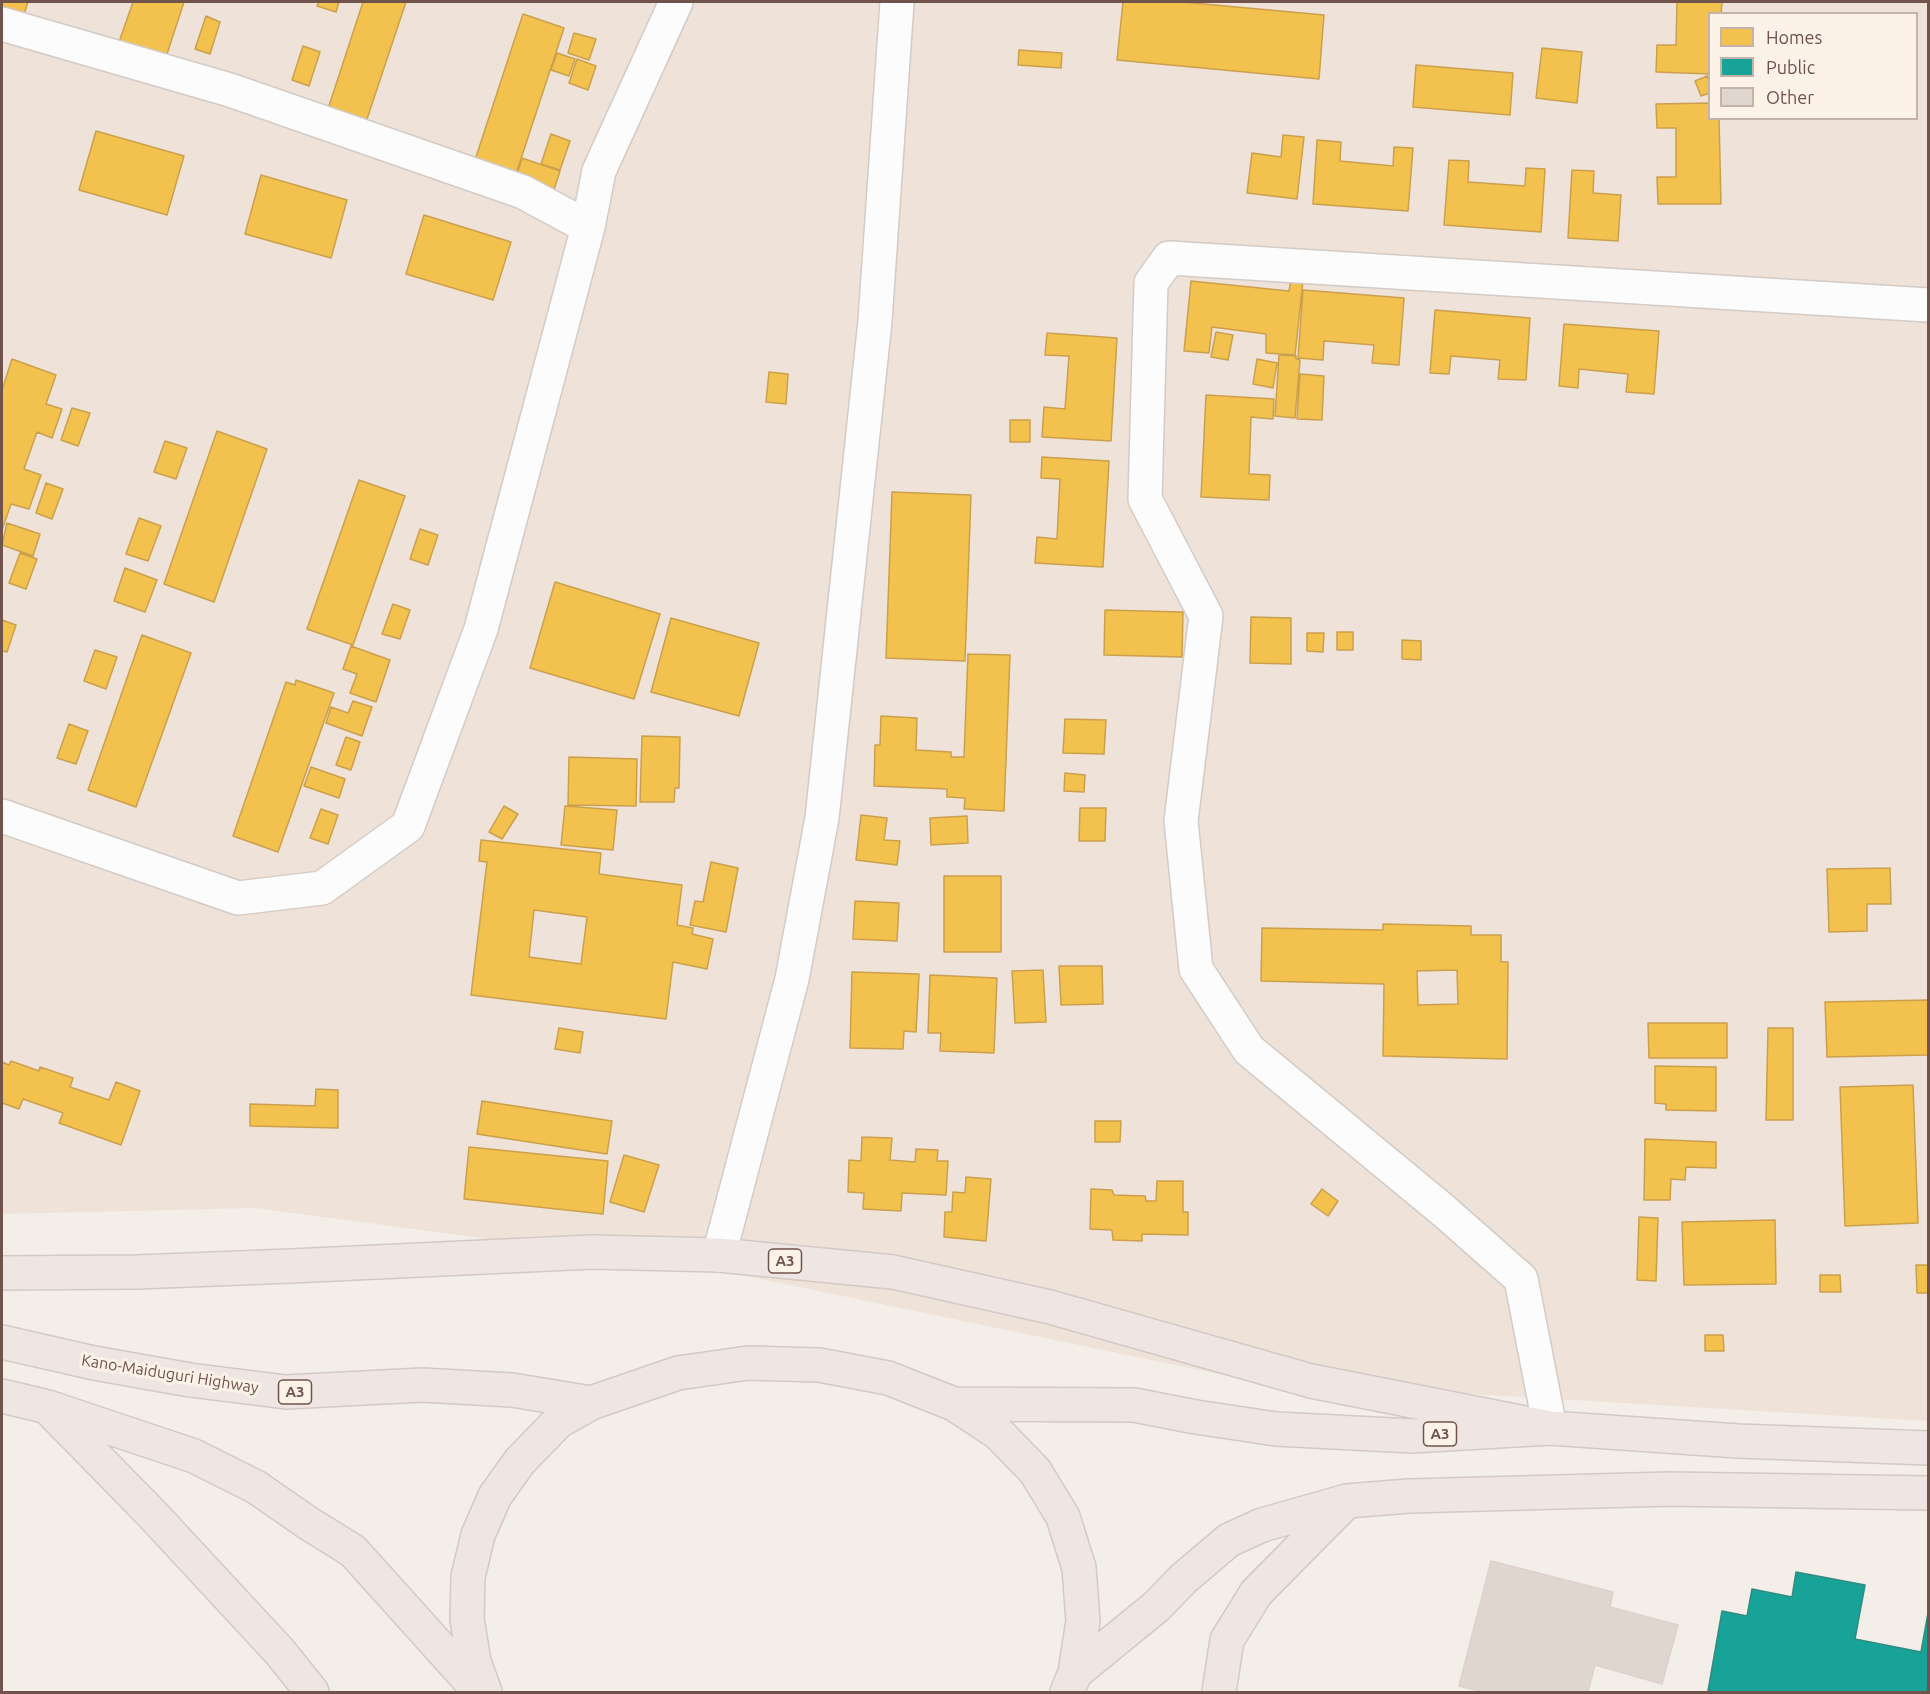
<!DOCTYPE html>
<html>
<head>
<meta charset="utf-8">
<style>
	body { margin:0 }
	#map { position:relative; width:1930px; height:1694px; overflow:hidden; background:#f4eee8; font-family:Ubuntu,sans-serif }
	canvas { display:block }
	.frame { position:absolute; inset:0; border:3px solid #70534b; pointer-events:none }
	.legend { position:absolute; left:1708px; top:12px; width:210px; height:108px; box-sizing:border-box; background:#fdf2e8; border:2px solid #c5b2a9; margin:0; padding:8px 10px; list-style:none; font-size:18px; color:#70534b }
	.legend li { display:flex; align-items:center; gap:12px; height:30px }
	.legend b { width:30px; border:2px solid #c5b2a9 }
</style>
</head>
<body>
<div id="map">
<canvas width="1930" height="1694"></canvas>
<div class="frame"></div>
<ul class="legend">
<li><b style="height:16px;background:#f2c14e"></b>Homes</li>
<li><b style="height:16px;background:#17a398"></b>Public</li>
<li><b style="height:16px;background:#e0d6d0"></b>Other</li>
</ul>
</div>
<script>
const ctx = document.querySelector('canvas').getContext('2d');
ctx.lineJoin = 'round';
function fill(path, color) {
  ctx.fillStyle = color;
  ctx.fill(path, 'evenodd');
}
function shape(rows) {
  const path = new Path2D();
  for (const r of rows) {
    path.moveTo(r[0], r[1]);
    for (let i = 2; i < r.length; i += 2) path.lineTo(r[i], r[i + 1]);
  }
  return path;
}
function trace(path, color, width, dash) {
  ctx.strokeStyle = color;
  ctx.lineWidth = width;
  ctx.lineCap = dash ? 'butt' : 'round';
  ctx.setLineDash(dash || []);
  ctx.stroke(path);
}
function label(font, color, halo, rows, align = 'center') {
  ctx.font = font + ' Ubuntu,sans-serif';
  ctx.lineWidth = 6;
  ctx.setLineDash([]);
  ctx.textBaseline = 'middle';
  ctx.strokeStyle = halo;
  ctx.fillStyle = color;
  for (const [text, x, y, turn = 0] of rows) {
    ctx.save();
    ctx.translate(x, y);
    ctx.rotate((+turn || 0) * Math.PI / 180);
    ctx.textAlign = isNaN(turn) ? turn : align;
    if (halo) ctx.strokeText(text, 0, 0);
    ctx.fillText(text, 0, 0);
    ctx.restore();
  }
}
fill(shape([
	[2,2,1928,2,1928,1421,1252,1381,708,1268,255,1208,2,1214],
	[1710,14,1916,14,1916,118,1710,118]
]), '#efe2d8');
const homes = shape([
	[2,2,28,2,24,14,2,6,2,2],
	[133,2,184,2,166,57,119,42,133,2],
	[319,2,339,2,336,12,317,6,319,2],
	[363,2,406,2,364,128,326,115,363,2],
	[1123,2,1182,2,1324,15,1319,79,1117,60,1123,2],
	[1677,2,1722,2,1721,14,1710,14,1710,74,1656,72,1657,45,1676,45,1677,2],
	[523,14,564,28,514,180,473,166,523,14],
	[206,16,220,22,210,54,195,49,206,16],
	[574,33,596,39,589,60,568,53,574,33],
	[303,46,320,52,309,86,292,80,303,46],
	[1542,48,1582,52,1577,103,1536,98,1542,48],
	[1019,50,1062,53,1061,68,1018,65,1019,50],
	[557,53,575,59,569,76,551,70,557,53],
	[577,59,596,66,588,90,569,83,577,59],
	[1416,65,1513,73,1510,115,1413,107,1416,65],
	[1707,76,1710,83,1710,93,1701,96,1695,81,1707,76],
	[1710,103,1710,118,1719,118,1721,204,1658,204,1657,177,1676,177,1676,128,1657,128,1656,104,1710,103],
	[96,131,184,156,167,215,79,190,96,131],
	[551,134,570,141,560,170,541,164,551,134],
	[1283,135,1304,137,1297,199,1247,193,1252,153,1281,157,1283,135],
	[1317,140,1341,142,1340,161,1393,166,1394,147,1413,148,1408,211,1313,204,1317,140],
	[522,158,560,171,553,193,515,181,522,158],
	[1449,160,1469,161,1468,182,1525,186,1526,168,1545,169,1541,232,1444,225,1449,160],
	[1572,170,1594,171,1593,193,1621,195,1618,241,1568,238,1572,170],
	[261,175,347,200,331,258,245,234,261,175],
	[424,215,511,242,493,300,406,274,424,215],
	[1291,279,1303,281,1295,355,1266,353,1266,334,1212,327,1209,353,1184,351,1191,281,1289,291,1291,279],
	[1303,290,1404,298,1399,365,1372,363,1374,345,1324,341,1323,360,1298,358,1303,290],
	[1435,310,1530,318,1526,380,1498,379,1500,360,1451,356,1449,374,1430,373,1435,310],
	[1564,324,1659,331,1654,394,1626,392,1628,374,1579,369,1578,388,1559,386,1564,324],
	[1216,332,1233,335,1228,360,1211,357,1216,332],
	[1047,333,1117,338,1111,441,1042,437,1044,407,1065,409,1069,356,1045,355,1047,333],
	[1279,355,1296,356,1296,359,1300,360,1295,418,1275,416,1279,355],
	[12,359,56,375,46,404,62,409,52,438,37,432,24,469,41,475,29,509,11,504,2,530,2,390,12,359],
	[1257,359,1277,363,1273,388,1253,384,1257,359],
	[769,372,788,374,786,404,766,402,769,372],
	[1300,374,1324,376,1322,420,1297,419,1300,374],
	[1206,395,1274,399,1273,419,1251,417,1249,474,1270,475,1269,500,1201,497,1206,395],
	[72,408,90,413,78,446,61,440,72,408],
	[1010,420,1030,420,1030,442,1010,442,1010,420],
	[217,431,267,449,214,602,164,584,217,431],
	[165,441,187,448,176,479,154,472,165,441],
	[1042,457,1109,461,1103,567,1035,563,1037,537,1057,539,1060,479,1041,478,1042,457],
	[359,480,405,496,353,645,307,629,359,480],
	[46,483,63,489,52,519,36,513,46,483],
	[892,492,971,495,965,661,886,658,892,492],
	[139,518,161,526,148,561,126,554,139,518],
	[7,523,40,534,33,556,2,545,7,523],
	[420,529,438,535,428,565,410,559,420,529],
	[20,553,37,559,26,589,9,583,20,553],
	[125,568,157,580,145,612,114,601,125,568],
	[555,582,660,614,634,699,530,668,555,582],
	[393,604,410,610,400,639,382,634,393,604],
	[1105,610,1183,612,1182,657,1104,655,1105,610],
	[1251,617,1291,618,1291,664,1250,663,1251,617],
	[671,618,759,643,739,716,651,692,671,618],
	[2,620,16,625,7,652,2,651,2,620],
	[1337,632,1353,632,1353,650,1337,650,1337,632],
	[1307,633,1324,633,1323,652,1307,651,1307,633],
	[142,635,191,653,136,807,88,790,142,635],
	[1402,640,1421,641,1421,660,1402,659,1402,640],
	[351,646,390,660,376,702,350,693,357,674,343,669,351,646],
	[95,650,117,657,106,689,84,681,95,650],
	[968,654,1010,655,1004,811,964,809,965,798,947,797,947,789,874,786,875,745,880,745,881,716,917,718,916,750,951,752,951,757,964,757,968,654],
	[296,680,334,693,278,852,233,836,286,682,295,685,296,680],
	[353,701,372,707,362,736,326,723,331,707,348,713,353,701],
	[1065,719,1106,720,1104,754,1063,753,1065,719],
	[69,724,88,731,76,764,57,758,69,724],
	[642,736,680,737,679,788,675,788,674,802,640,802,642,736],
	[346,737,360,742,351,770,336,765,346,737],
	[569,757,637,759,636,806,568,805,569,757],
	[311,767,345,779,339,798,304,786,311,767],
	[1065,773,1085,775,1084,792,1064,791,1065,773],
	[504,806,518,814,502,839,489,832,504,806],
	[565,806,617,810,613,850,561,845,565,806],
	[1080,808,1106,808,1105,841,1079,841,1080,808],
	[321,809,338,815,328,844,310,838,321,809],
	[861,815,887,818,884,840,900,841,897,865,856,860,861,815],
	[967,816,968,843,931,845,930,818,967,816],
	[481,840,601,853,599,874,682,885,677,925,693,928,692,934,713,939,707,969,673,962,666,1019,471,995,487,862,479,861,481,840],
	[534,910,587,917,581,964,529,957,534,910],
	[711,862,738,868,726,932,690,925,695,901,703,902,711,862],
	[1890,868,1891,904,1867,904,1867,931,1829,932,1827,869,1890,868],
	[944,876,1001,876,1001,952,944,952,944,876],
	[855,901,899,903,897,941,853,939,855,901],
	[1383,924,1471,926,1471,935,1501,935,1501,962,1508,962,1507,1059,1383,1056,1384,984,1261,981,1262,928,1383,930,1383,924],
	[1457,970,1458,1004,1418,1005,1417,971,1457,970],
	[1059,966,1102,966,1103,1004,1061,1005,1059,966],
	[1043,970,1046,1022,1015,1023,1012,971,1043,970],
	[852,972,919,974,916,1032,904,1031,903,1049,850,1048,852,972],
	[930,975,997,978,994,1053,940,1051,941,1033,928,1033,930,975],
	[1928,1000,1928,1055,1827,1057,1825,1002,1928,1000],
	[1648,1023,1727,1023,1727,1058,1649,1058,1648,1023],
	[559,1028,583,1032,580,1053,555,1049,559,1028],
	[1768,1028,1793,1028,1793,1120,1766,1120,1768,1028],
	[11,1061,39,1071,40,1067,73,1078,70,1087,109,1100,116,1082,140,1091,121,1145,59,1123,63,1113,23,1099,19,1109,2,1103,2,1062,9,1065,11,1061],
	[1655,1066,1716,1067,1716,1111,1666,1110,1666,1104,1655,1103,1655,1066],
	[1913,1085,1918,1223,1845,1226,1840,1087,1913,1085],
	[316,1089,338,1090,338,1128,250,1126,250,1104,315,1106,316,1089],
	[482,1101,612,1121,607,1154,477,1134,482,1101],
	[1095,1121,1121,1121,1120,1142,1095,1142,1095,1121],
	[862,1137,892,1138,890,1160,915,1162,916,1149,938,1150,937,1161,948,1161,946,1195,902,1193,901,1211,863,1209,864,1193,848,1192,849,1160,861,1161,862,1137],
	[1645,1139,1716,1142,1716,1168,1686,1167,1685,1180,1671,1179,1670,1200,1644,1200,1645,1139],
	[469,1147,608,1161,603,1214,464,1199,469,1147],
	[624,1155,659,1165,644,1212,610,1202,624,1155],
	[966,1177,991,1179,986,1241,944,1237,945,1212,952,1212,953,1192,965,1193,966,1177],
	[1157,1181,1183,1181,1183,1212,1188,1212,1188,1235,1142,1234,1142,1241,1113,1240,1112,1230,1090,1229,1091,1189,1112,1190,1114,1195,1145,1196,1146,1201,1156,1201,1157,1181],
	[1322,1189,1338,1201,1328,1216,1311,1204,1322,1189],
	[1639,1217,1658,1218,1656,1281,1637,1280,1639,1217],
	[1775,1220,1776,1284,1684,1285,1682,1222,1775,1220],
	[1916,1265,1928,1265,1928,1293,1917,1293,1916,1265],
	[1820,1275,1840,1275,1841,1292,1820,1292,1820,1275],
	[1705,1335,1723,1335,1724,1351,1705,1351,1705,1335]
]);
fill(homes, '#f2c14e');
trace(homes, '#cba04d', 1.5);
const public = shape([
	[1796,1572,1865,1585,1855,1639,1921,1652,1928,1613,1928,1682,1927,1692,1717,1692,1708,1691,1722,1611,1747,1616,1752,1589,1792,1597,1796,1572]
]);
fill(public, '#17a398');
trace(public, '#328b81', 1.5);
const building = shape([
	[1491,1561,1613,1592,1610,1607,1678,1625,1662,1684,1595,1665,1588,1692,1483,1692,1459,1686,1491,1561]
]);
fill(building, '#e0d6d0');
trace(building, '#ddd1cb', 1.5);
const street = shape([
	[2,24,230,90,523,192,588,227,599,171,676,2],
	[2,816,238,898,322,888,408,826,481,629,588,227],
	[719,1255,792,979,822,818,875,321,897,2],
	[1550,1428,1521,1279,1444,1211,1249,1050,1196,969,1181,821,1206,616,1145,499,1151,283,1169,258,1928,305]
]);
const highway = shape([
	[2,1273,137,1272,291,1266,592,1252,719,1255,893,1272,1050,1307,1311,1381,1550,1428],
	[2,1342,94,1363,190,1380,286,1392,422,1385,512,1390,591,1403],
	[2,1396,48,1407,194,1456,256,1487,308,1523,353,1551,480,1692],
	[954,1404,1134,1405,1196,1417,1276,1429,1412,1436,1550,1428,1738,1441,1928,1448],
	[53,1413,152,1514,280,1652,312,1692],
	[1075,1673,1157,1606,1183,1579,1229,1540,1262,1525,1347,1501,1409,1496,1670,1489,1928,1493],
	[485,1692,474,1662,467,1619,468,1577,478,1535,495,1496,520,1461,559,1421,591,1403,678,1373,748,1363,819,1365,888,1378,954,1404,998,1433,1035,1471,1063,1517,1079,1568,1083,1621,1075,1673,1067,1692],
	[1219,1692,1227,1640,1256,1593,1345,1503]
]);
trace(street, '#d3cbc6', 36);
trace(highway, '#d3c9c5', 36);
trace(street, '#fdfcfc', 33);
trace(highway, '#efe6e4', 33);
for (const [x, y, w] of [
	[785,1261,33],
	[295,1392,33],
	[1440,1434,33]
]) {
  const box = new Path2D();
  box.roundRect(x - w / 2, y - 12, w, 24, 4.5);
  ctx.fillStyle = '#fdf2e8';
  ctx.fill(box);
  trace(box, '#70534b', 1.5);
}
label('bold 15px', '#70534b', null, [
	["A3",785,1261],
	["A3",295,1392],
	["A3",1440,1434]
]);
label('16px', '#70534b', '#fdf2e8', [
	["Kano-Maiduguri Highway",170,1374,9]
]);
</script>
</body>
</html>
